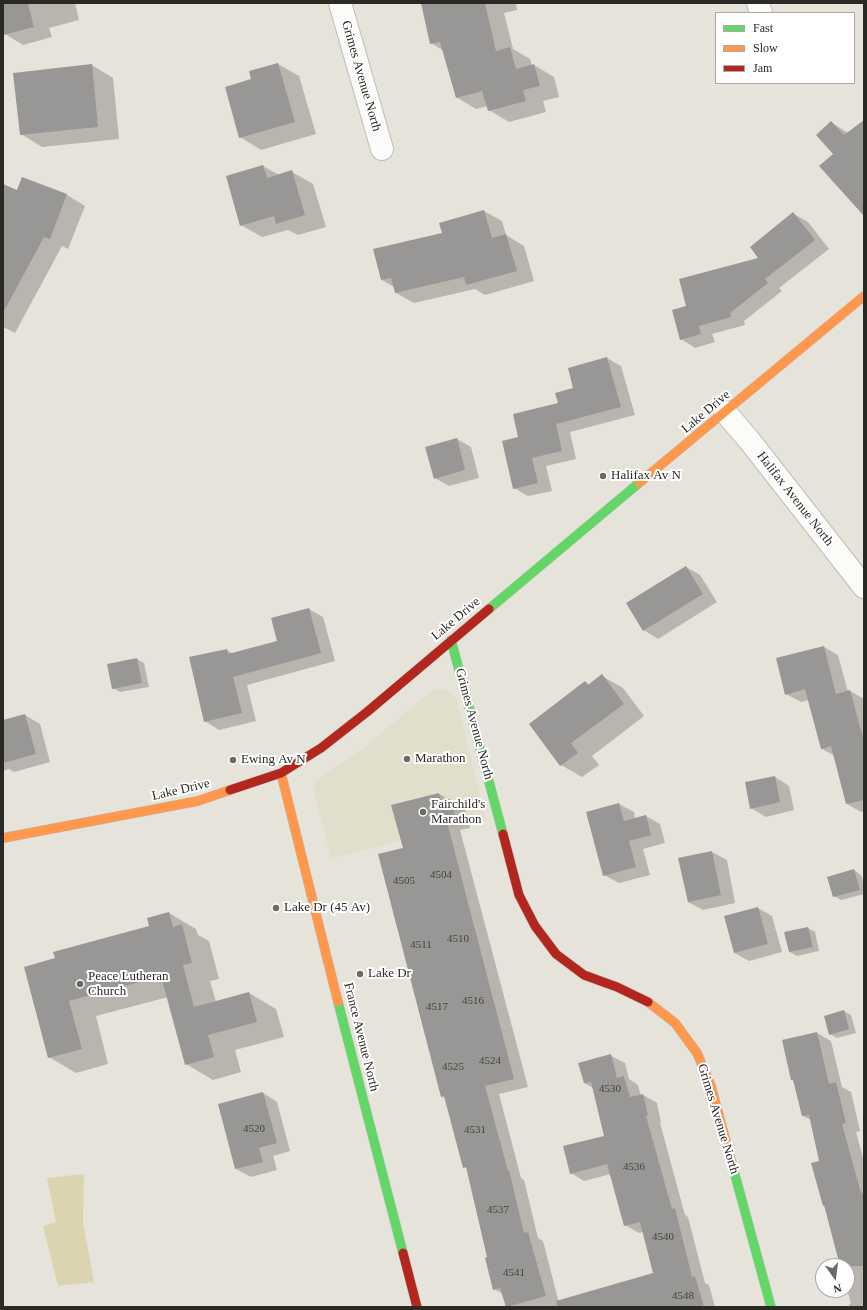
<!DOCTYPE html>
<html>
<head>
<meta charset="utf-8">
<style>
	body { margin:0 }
	#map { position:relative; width:867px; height:1310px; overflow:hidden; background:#e5e3da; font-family:"Times New Roman",serif }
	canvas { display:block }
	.frame { position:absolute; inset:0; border:4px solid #2b2923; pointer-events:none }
	.legend { position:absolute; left:715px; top:12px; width:140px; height:72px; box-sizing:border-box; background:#fff; border:1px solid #aaa9a7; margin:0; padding:5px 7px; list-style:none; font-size:12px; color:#2b2923 }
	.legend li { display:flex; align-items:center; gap:8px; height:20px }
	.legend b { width:20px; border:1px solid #aaa9a7 }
	.north { position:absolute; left:815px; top:1258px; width:40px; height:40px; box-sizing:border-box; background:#fff; border:1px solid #aaa9a7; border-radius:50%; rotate:166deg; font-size:11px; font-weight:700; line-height:16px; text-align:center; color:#2b2923 }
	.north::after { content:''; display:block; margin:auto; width:14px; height:18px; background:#6c6a63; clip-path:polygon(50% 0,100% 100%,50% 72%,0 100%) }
</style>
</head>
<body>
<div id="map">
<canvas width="867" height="1310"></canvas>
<div class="frame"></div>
<ul class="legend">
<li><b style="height:5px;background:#63d668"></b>Fast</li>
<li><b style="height:5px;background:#ff974d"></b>Slow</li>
<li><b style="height:5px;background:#b3261e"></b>Jam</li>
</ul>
<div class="north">N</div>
</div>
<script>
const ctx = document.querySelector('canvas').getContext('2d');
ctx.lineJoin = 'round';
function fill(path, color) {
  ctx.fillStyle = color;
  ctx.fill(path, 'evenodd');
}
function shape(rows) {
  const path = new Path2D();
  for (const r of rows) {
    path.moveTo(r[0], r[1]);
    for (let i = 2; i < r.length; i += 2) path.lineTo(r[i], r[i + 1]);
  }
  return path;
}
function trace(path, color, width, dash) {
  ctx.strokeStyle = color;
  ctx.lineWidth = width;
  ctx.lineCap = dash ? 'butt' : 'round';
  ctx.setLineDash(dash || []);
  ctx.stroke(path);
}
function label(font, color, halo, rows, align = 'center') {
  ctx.font = font + ' "Times New Roman",serif';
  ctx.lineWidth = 4;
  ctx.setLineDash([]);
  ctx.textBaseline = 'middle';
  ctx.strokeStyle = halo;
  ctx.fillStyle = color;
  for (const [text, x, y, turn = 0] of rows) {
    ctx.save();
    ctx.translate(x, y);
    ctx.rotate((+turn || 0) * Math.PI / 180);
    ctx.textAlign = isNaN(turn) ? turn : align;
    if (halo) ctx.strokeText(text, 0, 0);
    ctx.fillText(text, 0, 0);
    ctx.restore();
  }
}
fill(shape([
	[435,689,442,689,449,692,456,697,486,820,331,858,314,791,316,780,323,775,360,751,430,692]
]), '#e2decc');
fill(shape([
	[84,1174,83,1223,94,1282,58,1286,43,1226,56,1222,47,1178]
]), '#dcd3b1');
fill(shape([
	[3,3,75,3,79,20,49,28,52,37,23,45,5,34,3,28],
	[422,3,516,3,517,10,504,13,513,49,530,59,532,66,534,65,554,77,559,97,543,101,546,112,509,122,489,110,488,106,476,109,456,97,444,51,431,43],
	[278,64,299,76,316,134,261,150,240,137],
	[92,65,113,78,119,139,42,147,21,134],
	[864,121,864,211,834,154,832,123,848,133],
	[263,166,279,175,292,172,313,184,326,227,298,235,288,230,262,237,241,225],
	[23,179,67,195,85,206,68,249,62,246,15,333,3,327,3,189,18,191],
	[484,211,502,221,506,235,524,246,534,281,485,295,475,289,414,303,396,293,394,287,382,280,443,234],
	[794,214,808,222,829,249,779,288,782,291,744,321,745,325,712,334,715,342,695,348,681,339,760,258],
	[607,358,621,366,635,415,570,432,576,459,546,466,552,491,528,496,514,488,519,438,559,404],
	[457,439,471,447,479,478,449,486,435,478],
	[686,567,700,575,717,602,658,639,644,630,627,603],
	[309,609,323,617,335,661,247,685,256,721,219,730,205,721,227,650,233,654,279,641],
	[824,647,838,655,848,692,850,691,864,699,864,811,861,812,847,804,835,756,822,749,809,700,801,702,786,694],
	[137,659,144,663,149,687,120,692,113,688],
	[602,676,623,688,644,716,592,756,599,765,582,777,561,765,586,682,590,685],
	[25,715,40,724,50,762,14,772,9,769,3,771,3,721],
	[775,777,789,786,794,810,766,817,751,808],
	[439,794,465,808,470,828,460,830,528,1087,499,1094,521,1178,524,1180,538,1238,543,1241,560,1307,506,1307,503,1294,494,1289,489,1258,468,1169,464,1167,446,1099,442,1097,404,848],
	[619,804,634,812,635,819,646,816,660,824,665,843,643,849,650,875,619,883,604,875],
	[712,852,727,860,735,903,703,910,688,902,680,859],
	[854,870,861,875,864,884,864,894,841,900,834,896],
	[758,908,772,916,782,952,749,961,735,953],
	[169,913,196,929,198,935,209,941,219,979,210,981,216,1002,249,993,276,1009,284,1037,235,1050,241,1072,213,1080,186,1064,168,997,96,1016,108,1064,76,1073,49,1057,56,959,151,927],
	[808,928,815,932,819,951,797,956,790,952,786,932],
	[844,1011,851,1015,856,1033,837,1038,830,1034],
	[817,1033,831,1041,842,1087,851,1092,860,1131,856,1132,864,1161,864,1307,850,1307,849,1304,851,1304,847,1289,847,1266,841,1266,826,1206,823,1205,820,1161,811,1120,803,1116,795,1081,792,1080],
	[611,1056,625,1063,629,1079,638,1085,641,1096,643,1095,657,1103,661,1123,660,1123,685,1215,688,1217,705,1283,709,1285,715,1307,607,1307,654,1274,643,1232,639,1233,625,1225,611,1174,584,1181,571,1173,606,1136,593,1088,584,1083],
	[263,1093,277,1102,290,1151,273,1156,277,1170,251,1177,236,1169]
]), '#0003');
fill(shape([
	[3,3,28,3,34,27,3,35],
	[421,3,485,3,496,51,510,47,516,69,534,64,540,86,523,90,526,101,488,111,482,91,456,98,440,42,430,44],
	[278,63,295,122,239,138,225,87,251,79,249,71],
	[92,64,98,127,20,135,13,73],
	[864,120,864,216,819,166,833,154,816,135,831,121,844,135],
	[263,165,267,178,292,170,305,215,276,224,274,216,240,226,226,176],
	[22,177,67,194,50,239,44,237,3,313,3,184,17,190],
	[484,210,492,238,506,234,517,271,466,285,464,277,395,293,391,278,381,280,373,249,442,233,439,223],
	[793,212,815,240,765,279,768,283,730,313,731,317,699,326,701,334,680,340,672,310,686,306,679,279,758,258,750,247],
	[607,357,621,407,556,424,562,451,532,458,538,483,513,489,502,441,518,437,513,414,558,403,555,393,573,388,568,368],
	[457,438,465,470,434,479,425,447],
	[686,566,703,594,643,631,626,603],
	[309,608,321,653,233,677,242,713,204,722,189,657,227,649,228,654,277,641,271,618],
	[824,646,836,694,850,690,864,741,864,800,846,804,831,746,821,749,805,689,785,695,776,658],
	[137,658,142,683,112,689,107,664],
	[602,674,624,704,571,743,578,753,560,766,529,724,585,681,588,685],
	[25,714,36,754,3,763,3,720],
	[775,776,780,802,750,809,745,782],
	[439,793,441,801,450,799,456,820,447,822,514,1079,485,1086,508,1171,509,1170,524,1233,528,1232,546,1296,506,1307,500,1288,493,1290,485,1258,487,1257,466,1167,463,1168,444,1096,441,1097,378,854,403,848,391,805],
	[619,803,624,821,646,815,651,835,629,841,636,867,603,876,586,812],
	[712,851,721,895,688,902,678,858],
	[854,869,860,890,833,897,827,877],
	[758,907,768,944,734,953,724,916],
	[169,912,173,927,182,924,192,963,183,965,194,1007,249,992,257,1022,208,1035,214,1057,185,1065,161,976,69,1001,82,1049,48,1058,24,967,55,958,53,952,149,926,147,918],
	[808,927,813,947,789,952,784,932],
	[844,1010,849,1029,829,1035,824,1016],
	[817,1032,829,1084,836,1082,846,1123,842,1124,861,1193,864,1192,864,1266,840,1266,824,1205,823,1206,811,1163,819,1161,809,1115,802,1116,793,1080,791,1080,782,1040],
	[611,1054,617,1078,624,1076,630,1097,643,1094,648,1115,646,1116,672,1209,675,1208,692,1277,695,1276,704,1307,557,1307,556,1301,653,1273,640,1222,624,1226,607,1164,570,1174,563,1146,604,1136,591,1082,584,1083,578,1063],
	[263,1092,277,1143,259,1148,263,1162,235,1169,218,1104]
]), '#999795');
const street = shape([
	[340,3,382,149],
	[758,3,761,13],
	[725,412,749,440,864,587]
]);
const fast = shape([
	[489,609,639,483],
	[451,640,503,834],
	[338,1002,403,1253],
	[732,1164,771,1307]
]);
const slow = shape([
	[639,483,864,296],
	[281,773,338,1002],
	[3,838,198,801,230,790],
	[648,1002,675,1023,697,1053,711,1086,732,1164]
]);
const jam = shape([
	[230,790,281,773,321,748,367,712,489,609],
	[503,834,519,895,535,926,556,954,584,975,617,987,648,1002],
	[403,1253,417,1307]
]);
trace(street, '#bfbeb6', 24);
trace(fast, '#bfbeb6', 10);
trace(slow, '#bfbeb6', 10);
trace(jam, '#bfbeb6', 10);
trace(street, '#fbfbf9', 22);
trace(fast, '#63d668', 9);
trace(slow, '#ff974d', 9);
trace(jam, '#b3261e', 9);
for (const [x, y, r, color] of [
	[603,476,4,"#6c6a63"],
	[407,759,4,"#6c6a63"],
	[233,760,4,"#6c6a63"],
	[423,812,4,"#6c6a63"],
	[276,908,4,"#6c6a63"],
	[360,974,4,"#6c6a63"],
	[80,984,4,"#6c6a63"]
]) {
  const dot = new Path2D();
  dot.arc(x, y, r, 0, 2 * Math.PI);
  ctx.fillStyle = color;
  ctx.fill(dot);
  trace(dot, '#fff', 1.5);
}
label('11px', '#464440', null, [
	["4504",441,875],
	["4505",404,881],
	["4510",458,939],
	["4511",421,945],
	["4516",473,1001],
	["4517",437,1007],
	["4524",490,1061],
	["4525",453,1067],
	["4530",610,1089],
	["4520",254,1129],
	["4531",475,1130],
	["4536",634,1167],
	["4537",498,1210],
	["4540",663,1237],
	["4541",514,1273],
	["4548",683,1296]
]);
label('13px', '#2b2923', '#fff', [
	["Grimes Avenue North",361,76,74],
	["Lake Drive",706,412,-40],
	["Halifax Avenue North",795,499,52],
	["Lake Drive",456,619,-40],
	["Grimes Avenue North",474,724,75],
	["Lake Drive",181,790,-13],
	["France Avenue North",361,1037,76],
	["Grimes Avenue North",718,1119,73]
]);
label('13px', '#2b2923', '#fff', [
	["Halifax Av N",611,476],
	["Marathon",415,759],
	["Ewing Av N",241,760],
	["Fairchild's",431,805],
	["Marathon",431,820],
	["Lake Dr (45 Av)",284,908],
	["Lake Dr",368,974],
	["Peace Lutheran",88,977],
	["Church",88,992]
], 'left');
</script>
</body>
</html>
